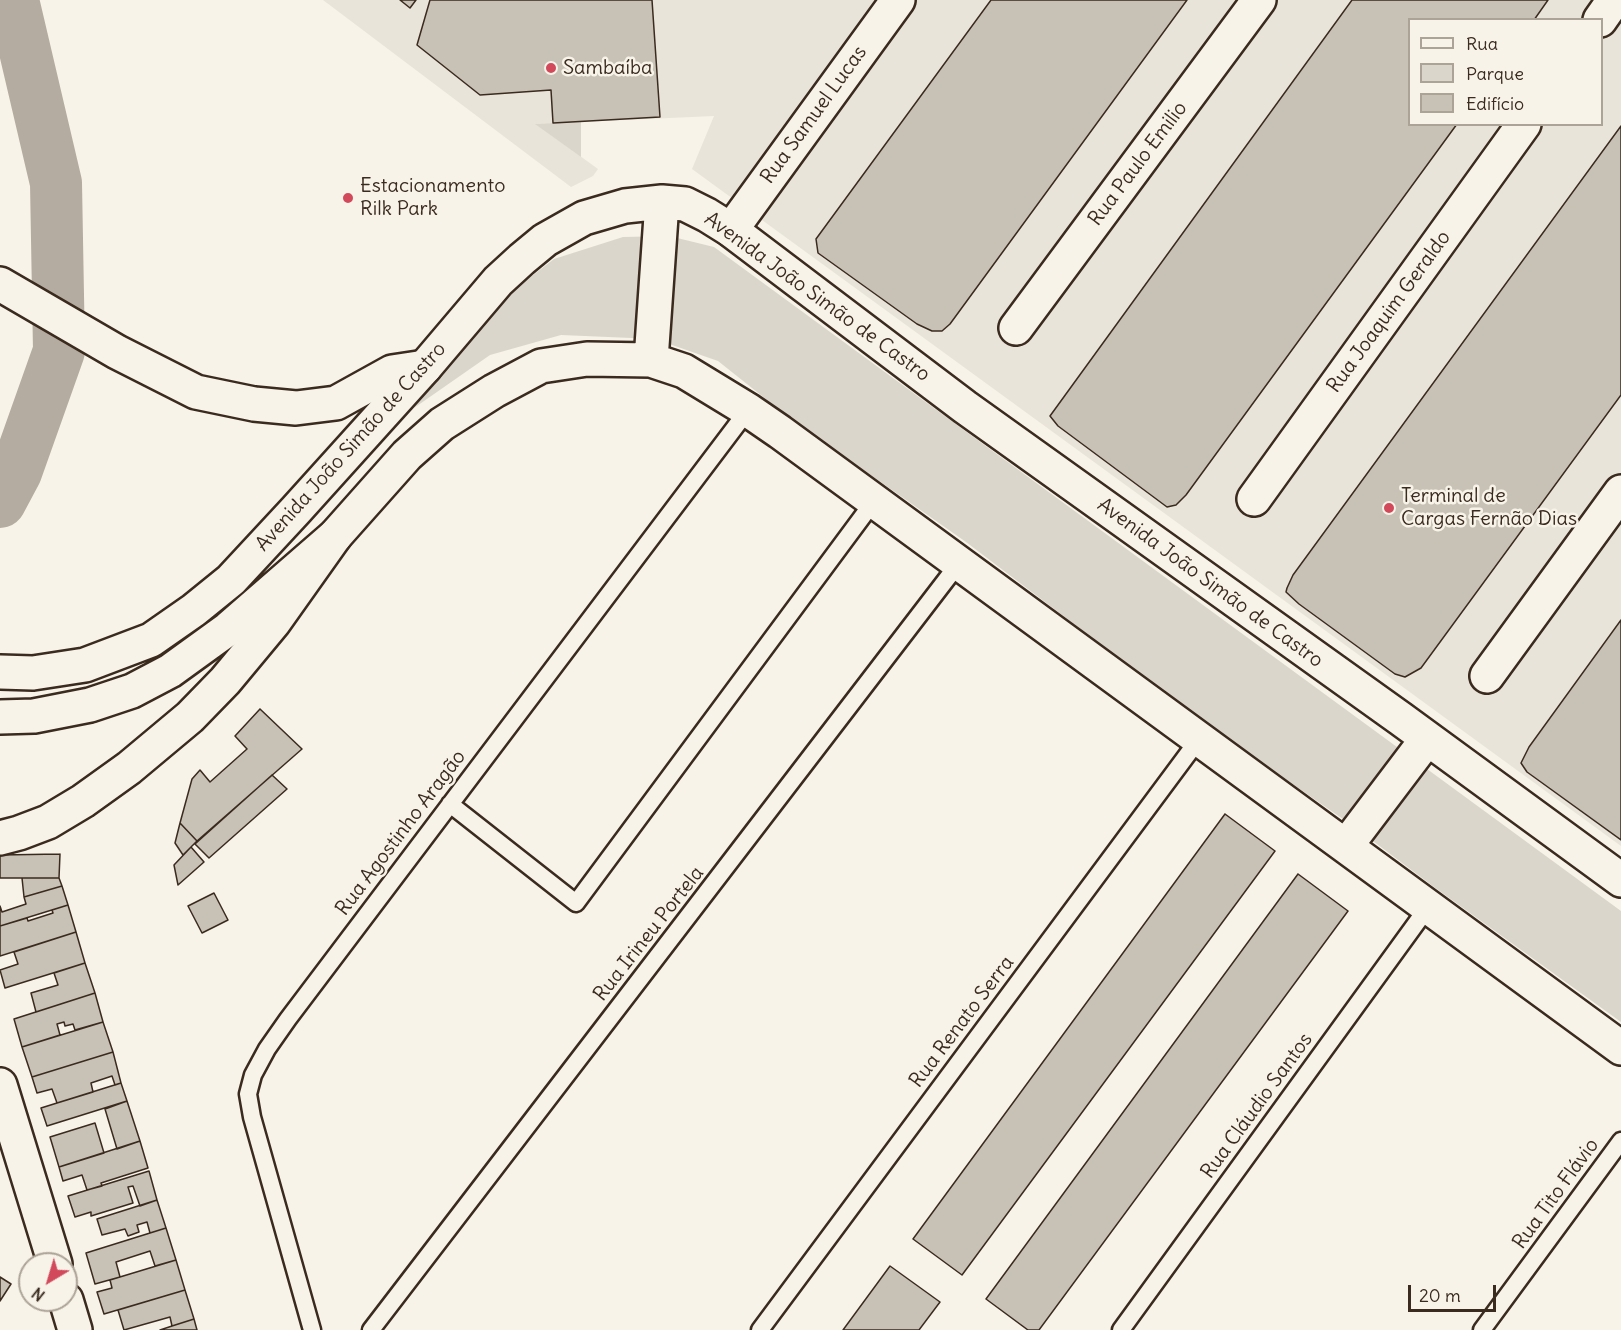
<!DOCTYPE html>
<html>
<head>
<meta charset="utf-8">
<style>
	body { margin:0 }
	#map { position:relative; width:1621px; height:1330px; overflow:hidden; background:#f7f3e8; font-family:Delius,sans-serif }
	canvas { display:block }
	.legend { position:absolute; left:1408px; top:18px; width:195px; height:108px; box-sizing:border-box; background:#f7f3e8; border:2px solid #aca397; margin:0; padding:8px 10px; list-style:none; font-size:18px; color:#3b2a1e }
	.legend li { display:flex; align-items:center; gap:12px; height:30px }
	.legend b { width:30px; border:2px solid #aca397 }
	.north { position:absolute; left:18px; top:1252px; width:60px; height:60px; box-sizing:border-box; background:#f7f3e8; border:2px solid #aca397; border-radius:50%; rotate:218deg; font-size:16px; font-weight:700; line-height:24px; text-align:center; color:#3b2a1e }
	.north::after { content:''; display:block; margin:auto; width:21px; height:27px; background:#d1495b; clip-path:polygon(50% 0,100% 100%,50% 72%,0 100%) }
	.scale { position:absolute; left:1408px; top:1285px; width:88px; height:27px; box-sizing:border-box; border:3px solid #3b2a1e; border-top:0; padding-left:8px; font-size:18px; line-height:21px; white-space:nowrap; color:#3b2a1e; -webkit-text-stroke:4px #f7f3e8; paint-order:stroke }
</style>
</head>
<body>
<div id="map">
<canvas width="1621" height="1330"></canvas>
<ul class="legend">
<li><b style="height:8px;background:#f7f3e8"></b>Rua</li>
<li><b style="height:16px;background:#dbd6cb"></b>Parque</li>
<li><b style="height:16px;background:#c8c1b6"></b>Edifício</li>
</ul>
<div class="north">N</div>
<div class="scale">20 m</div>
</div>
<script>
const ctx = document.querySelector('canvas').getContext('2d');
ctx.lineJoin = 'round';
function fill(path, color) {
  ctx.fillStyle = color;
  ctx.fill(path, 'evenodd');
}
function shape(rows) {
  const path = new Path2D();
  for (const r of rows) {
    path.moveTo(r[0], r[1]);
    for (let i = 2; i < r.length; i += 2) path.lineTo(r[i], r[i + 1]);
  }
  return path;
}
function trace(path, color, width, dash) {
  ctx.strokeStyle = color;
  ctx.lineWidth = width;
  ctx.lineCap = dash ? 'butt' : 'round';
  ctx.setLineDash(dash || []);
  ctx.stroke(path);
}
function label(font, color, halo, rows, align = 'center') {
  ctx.font = font + ' Delius,sans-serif';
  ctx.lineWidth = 5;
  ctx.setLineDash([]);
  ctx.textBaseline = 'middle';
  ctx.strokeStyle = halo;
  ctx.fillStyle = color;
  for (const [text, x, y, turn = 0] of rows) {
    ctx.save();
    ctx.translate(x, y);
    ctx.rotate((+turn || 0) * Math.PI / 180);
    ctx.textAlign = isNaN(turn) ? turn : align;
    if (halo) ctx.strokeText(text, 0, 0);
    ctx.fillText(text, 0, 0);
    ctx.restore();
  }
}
fill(shape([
	[323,0,1621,0,1621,846,692,169,714,116,536,124,598,169,593,176,571,187],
	[1410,20,1602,20,1602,124,1410,124]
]), '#e9e4d9');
fill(shape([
	[581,121,581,157,535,124,553,123],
	[669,236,714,247,1621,911,1621,1022,1434,887,1353,826,1203,722,966,542,791,419,718,361,655,339,561,335,490,355,414,408,507,295,554,259,623,237]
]), '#dbd6cb');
trace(shape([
	[0,502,16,472,59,351,56,183,13,0]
]), '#b4aca0', 52);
const building = shape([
	[400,0,416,0,410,8,400,0],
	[430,0,652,0,660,117,553,123,551,90,480,95,417,45,430,0],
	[991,0,1187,0,950,324,942,331,932,331,917,324,818,253,816,239,991,0],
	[1352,0,1548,0,1534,20,1410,20,1410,124,1457,124,1186,495,1176,505,1167,507,1058,426,1050,416,1352,0],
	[1621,126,1621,395,1421,668,1405,677,1395,674,1299,604,1286,592,1287,588,1293,575,1621,126],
	[1621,620,1621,840,1527,772,1521,763,1529,747,1621,620],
	[260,709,302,749,197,841,180,823,192,779,200,770,210,782,247,749,235,736,260,709],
	[272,775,287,789,209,858,195,844,272,775],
	[1225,814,1275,851,962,1275,913,1239,1225,814],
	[180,823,197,841,183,855,175,843,180,823],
	[191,847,204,862,178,885,174,865,191,847],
	[60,854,59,878,0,878,0,855,60,854],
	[1298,874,1348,911,1039,1330,1028,1330,986,1299,1298,874],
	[22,878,59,878,62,886,24,897,22,878],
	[62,886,68,905,0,926,0,906,2,912,26,904,24,897,62,886],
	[214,893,228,920,202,933,188,906,214,893],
	[68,905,76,932,0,956,0,926,27,918,28,921,53,913,52,910,68,905],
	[76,932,85,963,5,988,0,970,18,964,14,952,76,932],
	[85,963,95,993,36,1012,31,993,58,985,54,973,85,963],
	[95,993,103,1022,75,1030,73,1024,65,1026,64,1022,57,1024,60,1035,22,1047,14,1019,95,993],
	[103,1022,113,1052,32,1077,22,1047,103,1022],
	[113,1052,121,1083,115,1085,112,1076,91,1083,93,1092,57,1103,52,1089,37,1093,32,1077,113,1052],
	[121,1083,127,1101,47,1126,41,1108,121,1083],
	[127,1101,140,1141,117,1149,105,1109,127,1101],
	[95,1123,104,1153,59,1167,50,1137,95,1123],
	[140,1141,148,1168,101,1183,102,1186,87,1190,82,1175,63,1181,59,1167,140,1141],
	[149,1171,157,1200,140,1206,133,1186,128,1187,133,1203,91,1216,91,1212,75,1217,68,1196,149,1171],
	[157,1200,166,1228,150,1233,147,1222,137,1225,139,1232,128,1236,125,1229,102,1235,97,1219,157,1200],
	[166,1228,176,1260,155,1266,150,1251,116,1262,120,1277,95,1284,86,1253,166,1228],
	[176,1260,185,1290,104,1314,97,1292,112,1288,110,1280,176,1260],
	[890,1266,940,1302,919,1330,843,1330,890,1266],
	[0,1277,11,1284,0,1301,0,1277],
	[185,1290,194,1319,172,1326,170,1317,124,1330,118,1310,185,1290],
	[194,1319,197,1330,160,1330,172,1326,194,1319]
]);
fill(building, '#c8c1b6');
trace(building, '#3b2a1e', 1.5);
const lane = shape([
	[450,804,576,903,874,501],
	[312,1330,252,1117,248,1094,253,1075,267,1049,288,1019,748,410],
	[371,1330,959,563],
	[760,1330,1199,739],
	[1121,1330,1428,907],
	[1482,1330,1621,1141]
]);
const street = shape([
	[1600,20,1614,0],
	[731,230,898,0],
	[1016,328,1259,0],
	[1254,499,1524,124],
	[1487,676,1621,492],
	[0,1085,55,1264],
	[66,1300,75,1330]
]);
const secondary = shape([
	[651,360,662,202],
	[0,672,33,673,85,665,151,640,194,610,231,580,296,510,425,367,498,281,522,259,545,240,584,218,625,206,662,202,685,204,707,215,731,230,965,407,1401,719,1621,880],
	[0,717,34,716,90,705,132,691,170,671,228,629,335,536,407,455,442,424,494,391,541,366,587,359,651,360,684,371,748,410,780,432,1621,1048],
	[1346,846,1427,739]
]);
const highway = shape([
	[0,284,117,352,196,392,254,404,296,408,336,403,392,372,425,367],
	[0,838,19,833,48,822,83,801,129,768,190,717,225,681,274,622,335,536]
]);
trace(lane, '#3b2a1e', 21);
trace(street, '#3b2a1e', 38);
trace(secondary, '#3b2a1e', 38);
trace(highway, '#3b2a1e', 38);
trace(lane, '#f7f3e8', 16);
trace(street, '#f7f3e8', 33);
trace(secondary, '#f7f3e8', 33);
trace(highway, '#f7f3e8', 33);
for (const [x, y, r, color] of [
	[551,68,6,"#d1495b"],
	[348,198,6,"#d1495b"],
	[1389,508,6,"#d1495b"]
]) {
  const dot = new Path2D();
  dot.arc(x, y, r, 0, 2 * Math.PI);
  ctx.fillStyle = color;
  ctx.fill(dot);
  trace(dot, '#f7f3e8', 2);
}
label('20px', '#3b2a1e', '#f7f3e8', [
	["Sambaíba",563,68],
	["Estacionamento",360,186],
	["Rilk Park",360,209],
	["Terminal de",1401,496],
	["Cargas Fernão Dias",1401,519]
], 'left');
label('20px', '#3b2a1e', '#f7f3e8', [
	["Rua Samuel Lucas",814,115,-54],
	["Rua Paulo Emilio",1138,164,-53],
	["Avenida João Simão de Castro",817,297,36],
	["Rua Joaquim Geraldo",1389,312,-54],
	["Avenida João Simão de Castro",351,447,-48],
	["Avenida João Simão de Castro",1210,583,36],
	["Rua Agostinho Aragão",401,833,-53],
	["Rua Irineu Portela",649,934,-52],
	["Rua Renato Serra",962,1022,-53],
	["Rua Cláudio Santos",1257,1106,-54],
	["Rua Tito Flávio",1556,1194,-54]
]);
</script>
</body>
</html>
